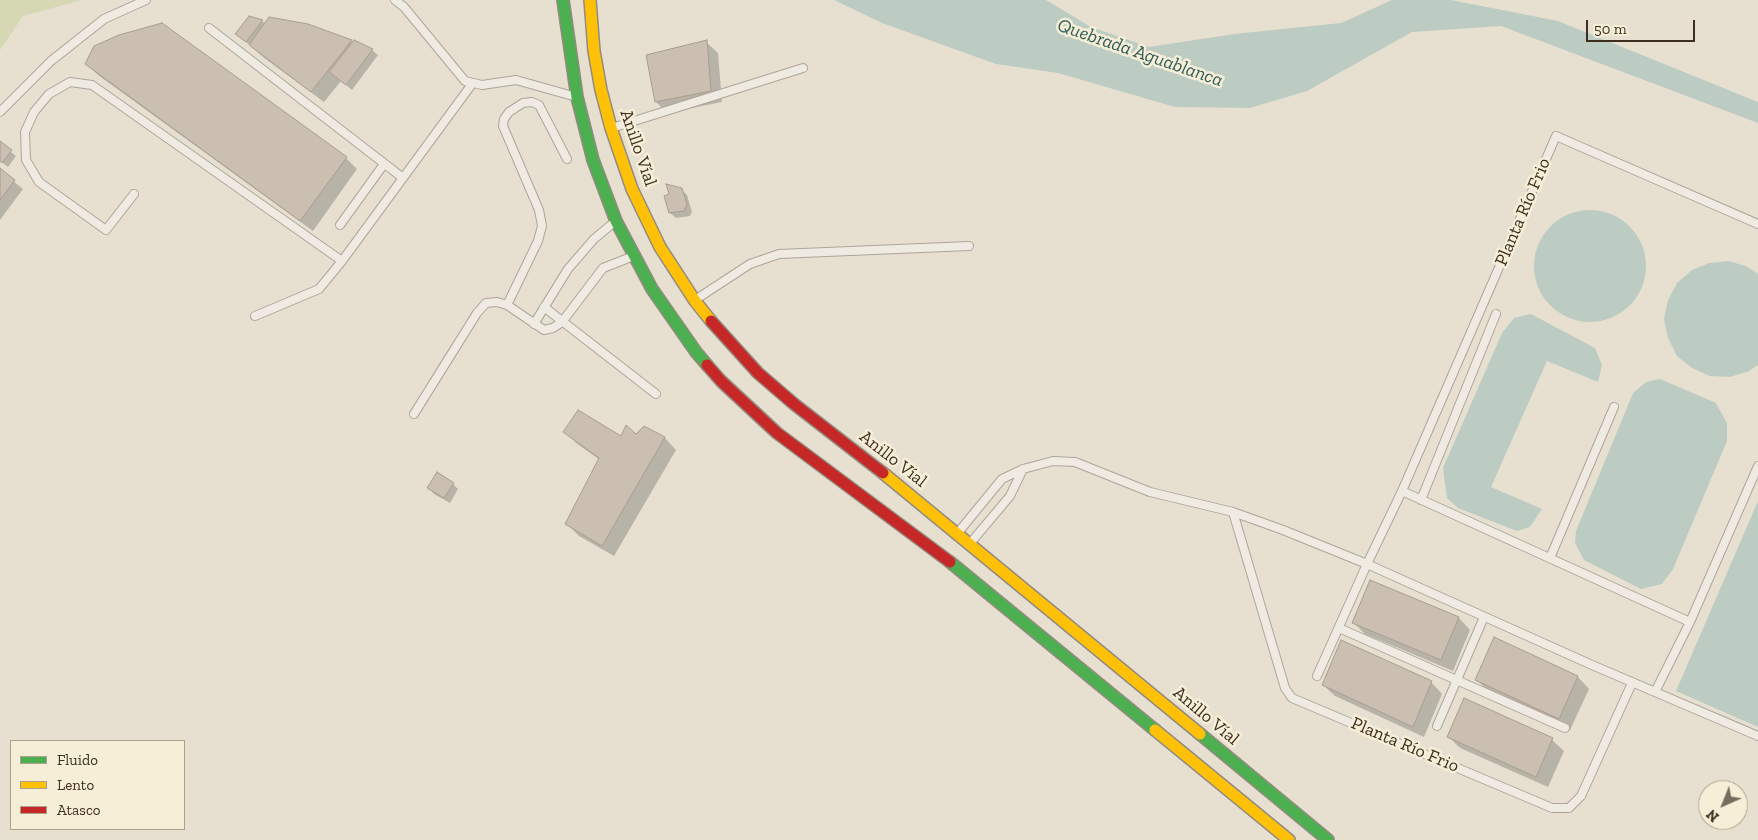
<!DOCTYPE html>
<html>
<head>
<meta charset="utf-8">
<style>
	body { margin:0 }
	#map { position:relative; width:1758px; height:840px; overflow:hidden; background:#e7e0d1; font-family:"Zilla Slab",serif }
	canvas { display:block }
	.legend { position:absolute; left:10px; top:740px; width:175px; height:90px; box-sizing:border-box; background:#f7eed8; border:1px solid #ada18e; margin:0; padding:6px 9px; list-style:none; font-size:15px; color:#3d2e20 }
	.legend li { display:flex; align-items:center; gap:10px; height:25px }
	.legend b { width:25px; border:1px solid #ada18e }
	.north { position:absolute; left:1698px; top:780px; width:50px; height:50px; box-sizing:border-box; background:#f7eed8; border:1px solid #ada18e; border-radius:50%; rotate:224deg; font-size:14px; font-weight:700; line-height:20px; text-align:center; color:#3d2e20 }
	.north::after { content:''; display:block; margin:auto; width:18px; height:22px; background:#786c5e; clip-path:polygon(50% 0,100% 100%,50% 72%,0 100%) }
	.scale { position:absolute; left:1586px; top:20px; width:109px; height:22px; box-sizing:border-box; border:2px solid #3d2e20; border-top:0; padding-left:6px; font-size:15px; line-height:18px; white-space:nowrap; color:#3d2e20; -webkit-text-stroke:4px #f7eed8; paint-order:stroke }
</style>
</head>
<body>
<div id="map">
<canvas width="1758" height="840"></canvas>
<ul class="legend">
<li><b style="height:6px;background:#4caf50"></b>Fluido</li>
<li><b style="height:6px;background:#ffc107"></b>Lento</li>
<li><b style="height:6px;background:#c62828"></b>Atasco</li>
</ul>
<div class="north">N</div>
<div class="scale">50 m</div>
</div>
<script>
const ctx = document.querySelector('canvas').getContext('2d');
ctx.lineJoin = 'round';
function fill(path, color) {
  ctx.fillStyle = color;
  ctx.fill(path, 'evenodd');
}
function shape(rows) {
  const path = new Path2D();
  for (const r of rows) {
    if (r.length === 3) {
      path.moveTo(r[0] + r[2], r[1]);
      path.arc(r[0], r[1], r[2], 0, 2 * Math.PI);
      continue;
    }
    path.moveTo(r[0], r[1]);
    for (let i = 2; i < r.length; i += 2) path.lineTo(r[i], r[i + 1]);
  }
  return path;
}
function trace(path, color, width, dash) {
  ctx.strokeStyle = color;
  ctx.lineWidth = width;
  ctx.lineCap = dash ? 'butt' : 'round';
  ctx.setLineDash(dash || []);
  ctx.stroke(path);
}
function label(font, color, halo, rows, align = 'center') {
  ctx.font = font + ' "Zilla Slab",serif';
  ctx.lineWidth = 5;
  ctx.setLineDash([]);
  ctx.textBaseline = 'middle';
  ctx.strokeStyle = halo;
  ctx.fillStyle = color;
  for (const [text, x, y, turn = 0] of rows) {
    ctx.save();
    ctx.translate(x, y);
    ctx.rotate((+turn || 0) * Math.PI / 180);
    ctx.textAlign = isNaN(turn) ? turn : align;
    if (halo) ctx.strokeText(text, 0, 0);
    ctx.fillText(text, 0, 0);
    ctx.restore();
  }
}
fill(shape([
	[0,0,82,0,23,16,0,50]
]), '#d6d7b3');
fill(shape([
	[834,0,1046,0,1091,27,1149,47,1234,34,1341,23,1392,0,1451,0,1558,21,1758,102,1758,123,1501,26,1412,32,1307,91,1250,108,1175,107,1058,73,996,64,882,23],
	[1590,266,56],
	[1728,261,1746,266,1758,274,1758,365,1749,371,1730,377,1710,376,1692,368,1677,356,1668,338,1664,319,1668,300,1677,283,1692,270,1709,263],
	[1531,314,1595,348,1602,365,1598,382,1547,361,1491,487,1542,509,1530,527,1517,531,1458,508,1447,498,1443,468,1502,333,1514,318],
	[1660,379,1716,403,1727,423,1727,441,1673,569,1662,584,1641,589,1584,560,1575,543,1576,531,1633,393,1646,382],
	[1758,501,1758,727,1676,691]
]), '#bcccc2');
fill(shape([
	[262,21,265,24,308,25,372,50,378,55,352,90,341,81,324,102,263,57,237,34],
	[706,42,718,53,722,102,667,113,656,102],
	[86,63,346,158,357,169,313,231,98,75],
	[0,143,16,156,8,167,0,161],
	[0,170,23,189,0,220],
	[681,189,687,195,692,212,690,216,676,218,670,213],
	[644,427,665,438,676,450,614,556,579,536,567,524,600,460,576,443,565,431,621,437,636,436],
	[453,484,458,489,450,503,434,494,429,488],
	[1371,581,1459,618,1470,630,1453,671,1365,634,1354,623],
	[1495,639,1578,677,1589,689,1570,730,1488,691,1476,679],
	[1431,682,1442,694,1424,737,1335,696,1323,685],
	[1448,736,1552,740,1564,751,1548,787,1460,748]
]), '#0003');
const building = shape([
	[249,16,263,20,246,42,235,34,249,16],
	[269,17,308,24,352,40,311,92,249,45,269,17],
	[162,23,347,157,300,221,85,64,94,46,119,35,162,23],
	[354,40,373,49,346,85,329,72,354,40],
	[707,40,711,91,655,102,646,55,707,40],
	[0,141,12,150,2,163,0,161,0,141],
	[0,168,15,180,0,200,0,168],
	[666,184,682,188,687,205,684,211,669,213,664,196,669,194,666,184],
	[578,410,621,436,626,425,636,434,644,426,665,437,602,546,565,524,599,458,563,432,578,410],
	[437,472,454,483,444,498,427,488,437,472],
	[1370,580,1459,617,1441,660,1352,623,1370,580],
	[1494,637,1578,676,1559,719,1475,680,1494,637],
	[1341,640,1432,681,1413,727,1322,685,1341,640],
	[1464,698,1553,738,1536,777,1447,737,1464,698]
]);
fill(building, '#cbbfb2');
trace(building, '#a89c90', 1);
const lane = shape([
	[395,0,404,7,465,81,482,85,516,80,573,96],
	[209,28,403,178],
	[0,112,51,61,104,19,146,0],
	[615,127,803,68],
	[134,194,106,230,39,182,26,160,25,132,34,112,49,94,70,82,92,85,342,261],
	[340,225,384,164],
	[698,298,750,264,779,254,969,246],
	[507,305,538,241,542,226,539,210,503,126,504,119,509,112,523,103,532,102,539,105,567,159],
	[544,307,656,394],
	[255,316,319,289,342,261,472,84],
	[534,324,568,269,594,239,612,224],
	[414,414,477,313,486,303,497,302,507,305,544,330,553,328,562,322,603,268,631,257],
	[1402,491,1690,622],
	[1421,500,1496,314],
	[1233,512,1285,688,1292,698,1552,808,1569,808,1581,796,1632,683],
	[961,529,1002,479,1023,469,1053,461,1075,462,1150,492,1233,512,1283,530,1367,564,1592,665,1758,736],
	[973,540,1010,496,1023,469],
	[1550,558,1614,407],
	[1339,628,1565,728],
	[1317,676,1367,564,1402,491,1556,136,1758,224],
	[1655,692,1690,622,1758,466],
	[1437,726,1484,617]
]);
const fast = shape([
	[563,0,577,97,593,160,616,221,652,289,696,352,707,365],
	[950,562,1155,730],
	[1200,734,1328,840]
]);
const slow = shape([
	[590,0,594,51,601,90,611,128,632,189,660,247,695,301,711,321],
	[883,473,1200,734],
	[1155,730,1289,840]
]);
const jam = shape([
	[711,321,758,373,794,404,883,473],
	[707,365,721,381,777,433,950,562]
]);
trace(lane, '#ada599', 10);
trace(fast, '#928b80', 14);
trace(slow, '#928b80', 14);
trace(jam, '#928b80', 14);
trace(lane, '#efebe3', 8);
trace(fast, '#4caf50', 11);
trace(slow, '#ffc107', 11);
trace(jam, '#c62828', 11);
label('18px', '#3d2e20', '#f7eed8', [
	["Anillo Víal",638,148,71],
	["Planta Río Frio",1523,212,-67],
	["Anillo Víal",893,459,38],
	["Anillo Víal",1206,716,40],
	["Planta Río Frio",1405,745,23]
]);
label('italic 19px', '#2f5d5a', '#f7eed8', [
	["Quebrada Aguablanca",1140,53,19]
]);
</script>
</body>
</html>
